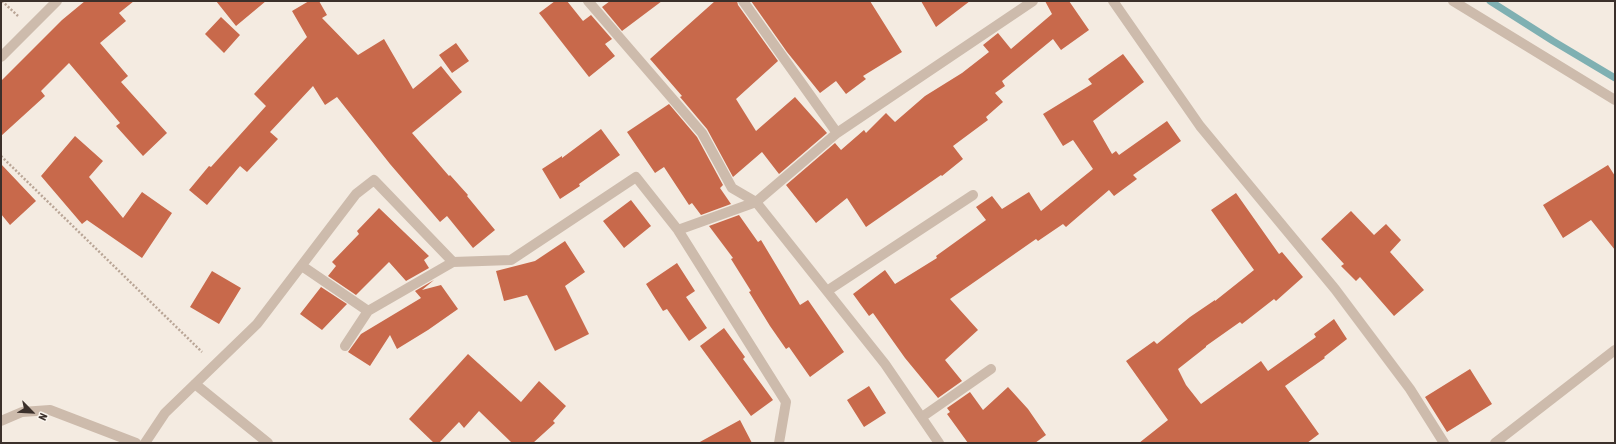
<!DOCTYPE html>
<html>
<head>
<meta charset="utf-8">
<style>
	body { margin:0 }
	#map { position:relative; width:1616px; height:444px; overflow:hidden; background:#f4ebe1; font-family:"Asap Condensed",sans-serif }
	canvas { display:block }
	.frame { position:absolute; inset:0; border:2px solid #3b302b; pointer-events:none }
	.north { position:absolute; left:12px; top:392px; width:40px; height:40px; -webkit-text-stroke:3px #fbf5ee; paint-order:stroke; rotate:114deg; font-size:11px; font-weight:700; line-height:16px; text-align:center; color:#3b302b }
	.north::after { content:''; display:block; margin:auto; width:14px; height:18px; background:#3b302b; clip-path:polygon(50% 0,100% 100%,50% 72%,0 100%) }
</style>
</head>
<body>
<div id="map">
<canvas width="1616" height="444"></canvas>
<div class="frame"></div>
<div class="north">N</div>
</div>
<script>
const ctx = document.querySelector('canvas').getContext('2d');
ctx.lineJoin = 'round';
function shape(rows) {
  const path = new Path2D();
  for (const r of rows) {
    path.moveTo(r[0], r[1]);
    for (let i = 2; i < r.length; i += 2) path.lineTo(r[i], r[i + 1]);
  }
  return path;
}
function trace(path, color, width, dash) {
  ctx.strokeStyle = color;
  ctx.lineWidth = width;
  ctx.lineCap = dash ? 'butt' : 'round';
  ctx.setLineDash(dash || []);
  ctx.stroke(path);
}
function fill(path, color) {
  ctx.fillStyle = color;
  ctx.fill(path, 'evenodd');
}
trace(shape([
	[1490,1,1553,41,1615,78]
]), '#7fb0b2', 7);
fill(shape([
	[85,1,134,1,119,13,126,21,100,43,128,76,121,82,167,133,143,156,116,126,120,123,69,63,41,91,45,96,1,136,1,81,62,20],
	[216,1,266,1,236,26],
	[309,1,319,1,327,15,322,18,358,55,384,39,413,89,441,66,462,92,412,133,449,176,450,175,468,195,467,196,495,230,473,248,447,216,440,222,390,164,337,97,325,105,313,86,270,132,278,139,247,172,240,166,207,205,189,190,209,166,211,167,266,106,254,94,307,37,292,11],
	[555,1,567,1,583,21,591,15,612,39,605,44,615,56,589,77,539,13],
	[610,1,662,1,622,31,602,7],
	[715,1,737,1,738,5,778,61,736,99,756,131,795,97,827,133,779,174,762,152,733,177,707,129,680,97,682,96,650,59],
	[751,1,870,1,902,52,863,76,866,79,846,94,836,81,820,93,787,52],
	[921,1,970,1,936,27],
	[1045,1,1069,1,1089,30,1061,50,1053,39,1002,81,1005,86,995,93,1003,102,986,117,988,120,953,146,963,159,942,176,941,175,866,227,847,198,816,223,786,185,835,143,841,150,864,130,866,133,886,113,895,122,925,96,962,73,989,52,983,45,998,33,1011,49,1052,14],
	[221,17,240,35,224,53,205,34],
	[456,43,469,61,452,73,439,55],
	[1123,54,1144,82,1093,121,1112,154,1116,151,1119,155,1167,121,1181,141,1133,175,1137,179,1114,196,1109,190,1066,227,1063,224,1038,241,1036,239,950,299,978,330,945,360,962,381,938,398,905,358,873,313,869,316,853,294,885,270,895,284,937,258,936,256,986,220,976,207,992,196,1002,209,1029,192,1041,211,1093,169,1073,140,1063,146,1043,114,1092,84,1088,79],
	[669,104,697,137,723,185,720,188,731,204,701,215,692,203,689,205,664,167,655,173,627,132],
	[601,129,620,155,579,184,580,186,560,199,542,169,562,156,562,158],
	[75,136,103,161,89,177,123,218,142,192,172,213,142,258,87,220,82,224,41,176],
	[1,164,36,201,10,225,1,214],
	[1608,165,1615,176,1615,250,1591,220,1563,238,1543,205],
	[1236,193,1279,254,1282,252,1303,277,1276,301,1274,299,1242,324,1240,322,1206,346,1206,347,1178,369,1186,385,1201,404,1261,361,1268,371,1316,337,1314,334,1334,319,1347,339,1324,357,1325,358,1285,386,1319,434,1307,443,1139,443,1168,420,1126,361,1154,341,1157,344,1190,317,1215,300,1215,301,1254,270,1211,210],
	[631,200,651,226,624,248,603,221],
	[379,208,429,256,424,260,429,268,406,281,389,262,356,295,328,276,336,266,332,262,359,234,357,231],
	[1351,211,1374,235,1386,224,1401,240,1390,252,1424,290,1394,316,1360,277,1356,281,1341,266,1344,264,1321,239],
	[739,215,758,242,761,240,800,305,808,300,844,352,810,377,789,347,786,349,770,326,749,292,751,291,731,259,733,258,709,226],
	[565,241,585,272,565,286,589,334,555,351,527,295,504,301,496,271,535,261],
	[677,263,695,291,686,297,707,328,689,341,667,309,663,311,646,284],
	[212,271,241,288,219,324,190,307],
	[434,280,422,290,441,285,458,309,428,330,397,349,390,335,370,366,348,352,361,334,421,298,415,291],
	[321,287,347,304,322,330,300,314],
	[724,328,745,357,743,359,773,400,751,416,700,346],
	[468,354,521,402,539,381,566,406,553,421,555,423,533,443,512,443,479,411,464,428,459,422,439,443,434,443,409,419],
	[1470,369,1492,404,1447,432,1425,397],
	[869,386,886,413,864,427,847,400],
	[1008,387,1028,409,1046,435,1035,443,968,443,947,414,950,412,947,408,970,392,983,410],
	[740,420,752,443,698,443]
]), '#c8694b');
trace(shape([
	[2,1,18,16],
	[1,156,202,352]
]), '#b9a596', 2.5, [2, 2]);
trace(shape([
	[588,1,702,133,732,188,756,202,885,364,939,443],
	[743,1,837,133],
	[1113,1,1200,126,1335,289,1410,389,1444,443],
	[1453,1,1615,100],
	[1,57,57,1],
	[678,230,756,202,837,133,1033,1],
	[302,266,368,311],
	[827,291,973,195],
	[345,346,368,311,453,262],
	[195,384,268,443],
	[922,417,991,369],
	[1,421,22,412,50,410,136,443],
	[145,443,165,413,257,324,356,194,374,180,453,262,511,260,636,177,678,230,786,402,779,443],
	[1495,443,1615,350]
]), '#cdbbac', 10);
</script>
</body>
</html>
